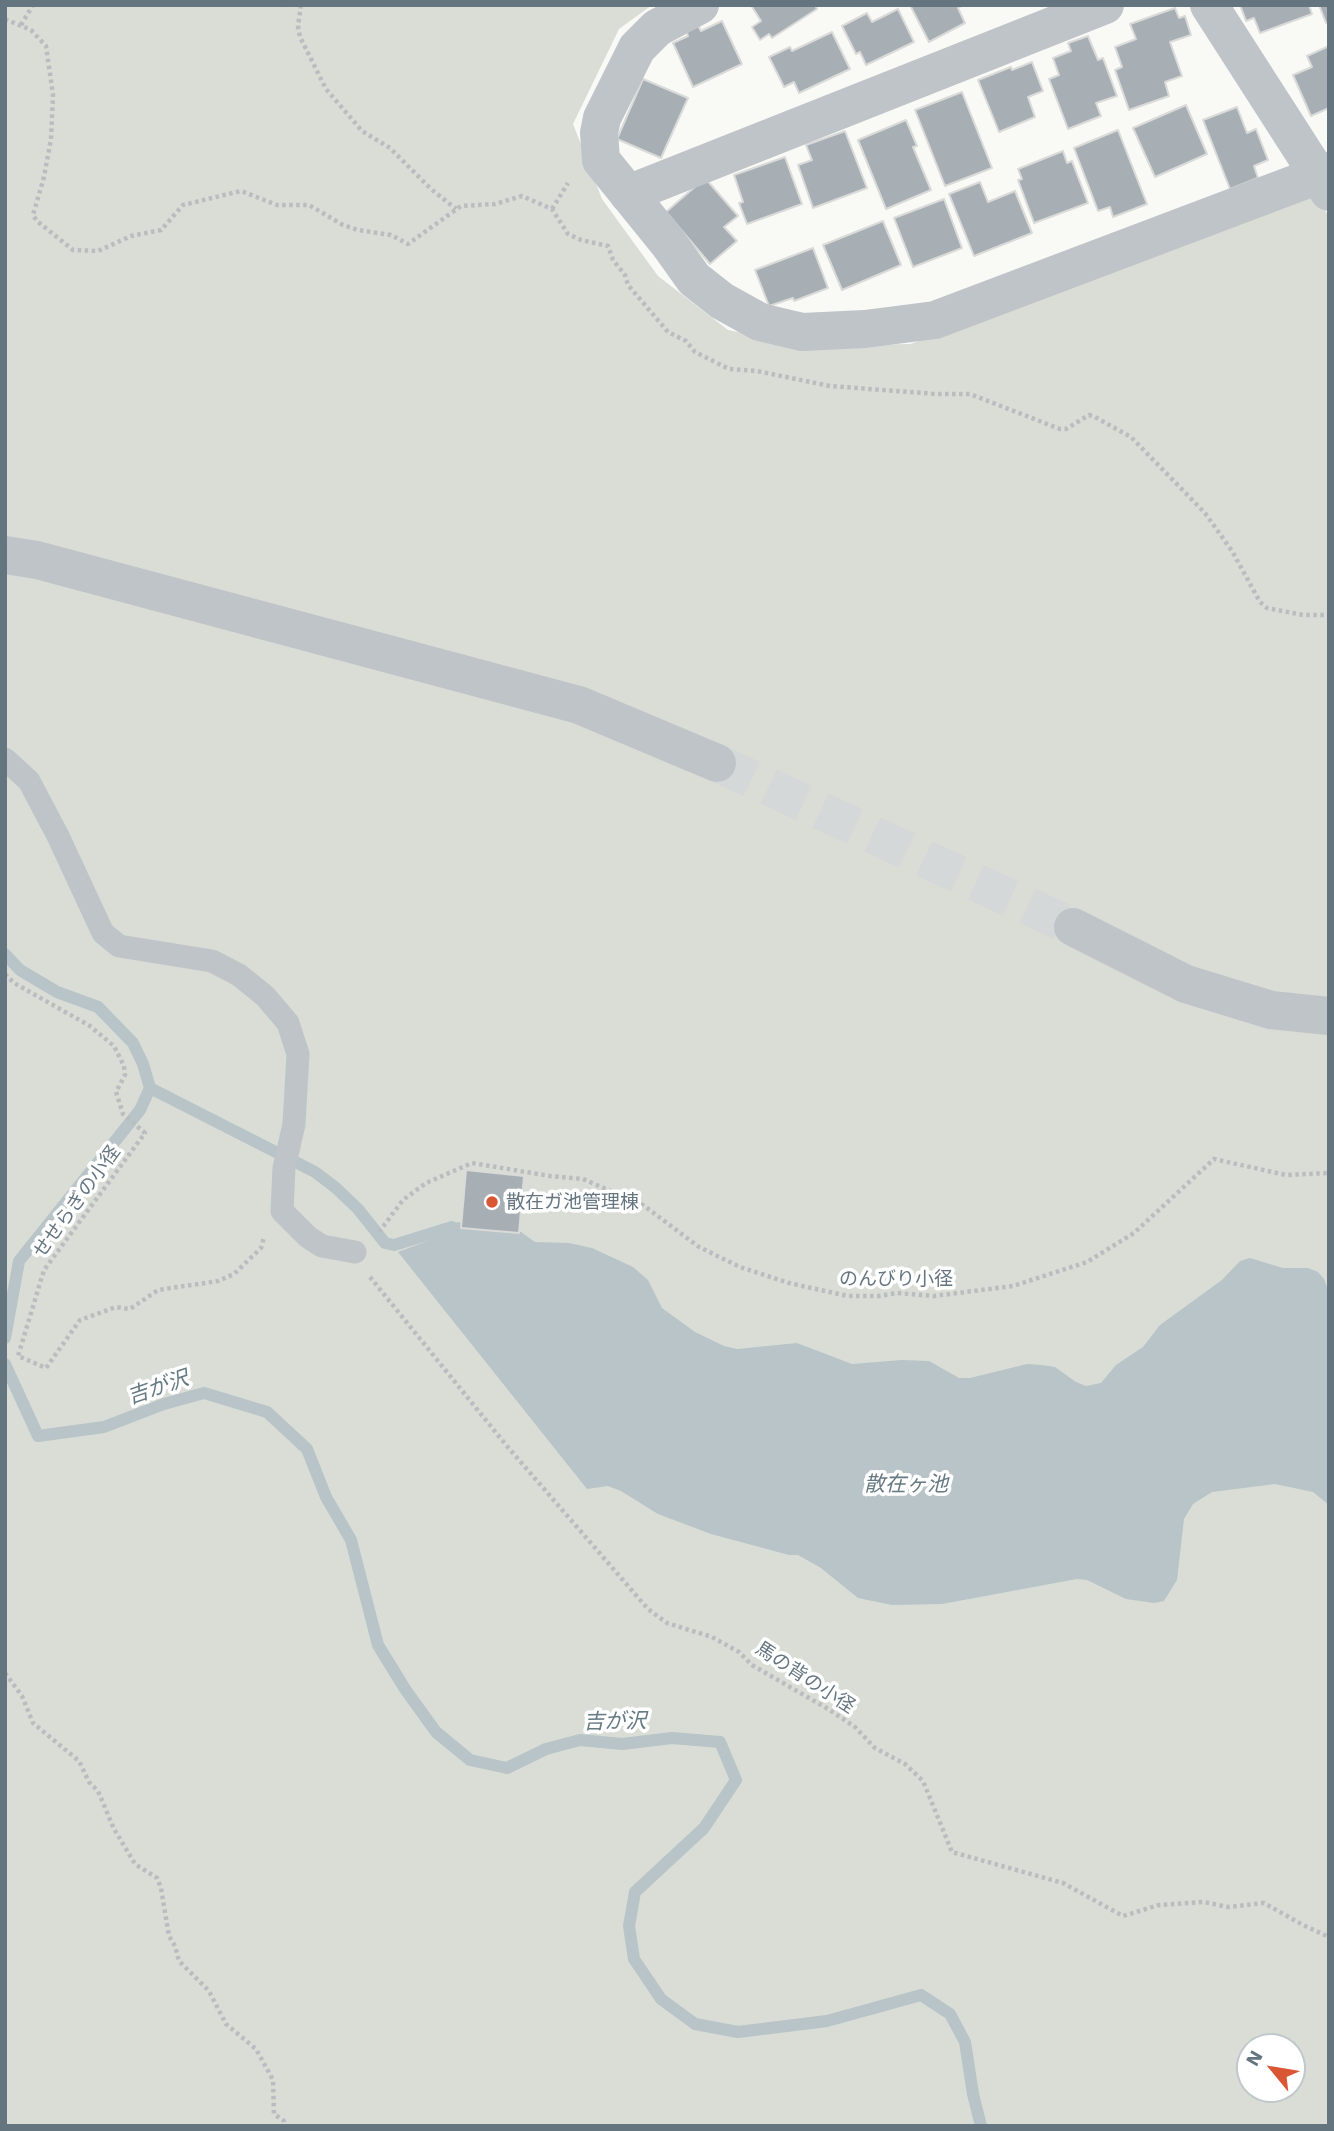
<!DOCTYPE html>
<html>
<head>
<meta charset="utf-8">
<style>
	body { margin:0 }
	#map { position:relative; width:1334px; height:2131px; overflow:hidden; background:#f9f9f6; font-family:"Work Sans",sans-serif }
	canvas { display:block }
	.frame { position:absolute; inset:0; border:7px solid #657580; pointer-events:none }
	.north { position:absolute; left:1236px; top:2033px; width:70px; height:70px; box-sizing:border-box; background:#fff; border:2px solid #c1c8cc; border-radius:50%; rotate:300deg; font-size:19px; font-weight:700; line-height:28px; text-align:center; color:#657580 }
	.north::after { content:''; display:block; margin:auto; width:24px; height:32px; background:#da5735; clip-path:polygon(50% 0,100% 100%,50% 72%,0 100%) }
</style>
</head>
<body>
<div id="map">
<canvas width="1334" height="2131"></canvas>
<div class="frame"></div>
<div class="north">N</div>
</div>
<script>
const ctx = document.querySelector('canvas').getContext('2d');
ctx.lineJoin = 'round';
function fill(path, color) {
  ctx.fillStyle = color;
  ctx.fill(path, 'evenodd');
}
function shape(rows) {
  const path = new Path2D();
  for (const r of rows) {
    path.moveTo(r[0], r[1]);
    for (let i = 2; i < r.length; i += 2) path.lineTo(r[i], r[i + 1]);
  }
  return path;
}
function trace(path, color, width, dash) {
  ctx.strokeStyle = color;
  ctx.lineWidth = width;
  ctx.lineCap = dash ? 'butt' : 'round';
  ctx.setLineDash(dash || []);
  ctx.stroke(path);
}
function label(font, color, halo, rows, align = 'center') {
  ctx.font = font + ' "Work Sans","Noto Sans JP",sans-serif';
  ctx.lineWidth = 7;
  ctx.setLineDash([]);
  ctx.textBaseline = 'middle';
  ctx.strokeStyle = halo;
  ctx.fillStyle = color;
  for (const [text, x, y, turn = 0] of rows) {
    ctx.save();
    ctx.translate(x, y);
    ctx.rotate((+turn || 0) * Math.PI / 180);
    ctx.textAlign = isNaN(turn) ? turn : align;
    if (halo) ctx.strokeText(text, 0, 0);
    ctx.fillText(text, 0, 0);
    ctx.restore();
  }
}
fill(shape([
	[5,5,652,5,619,29,573,124,602,199,658,276,728,330,809,346,910,344,982,319,1311,192,1329,216,1329,2126,5,2126],
	[1250,2047,1292,2047,1292,2089,1250,2089]
]), '#d9ddd6');
fill(shape([
	[457,1222,521,1232,535,1242,569,1243,592,1248,633,1267,648,1280,662,1308,695,1332,724,1346,737,1349,797,1343,852,1364,902,1360,929,1361,959,1378,970,1378,1027,1364,1042,1365,1055,1367,1076,1382,1086,1386,1101,1383,1116,1365,1143,1347,1160,1325,1222,1280,1240,1261,1250,1258,1283,1268,1308,1268,1318,1272,1324,1279,1328,1290,1329,1505,1313,1492,1275,1484,1212,1492,1193,1504,1184,1519,1177,1580,1164,1601,1154,1603,1126,1599,1087,1580,1077,1579,942,1604,892,1605,858,1598,821,1568,798,1555,789,1555,711,1534,658,1514,621,1491,608,1486,587,1489,398,1252,446,1234]
]), '#b8c4c8');
trace(shape([
	[5,954,20,970,57,992,98,1007,133,1043,143,1064,150,1088,140,1110,19,1261,5,1338],
	[150,1088,315,1172,336,1188,358,1209,385,1243,394,1245,452,1227],
	[5,1364,38,1436,104,1427,164,1404,204,1393,267,1412,307,1449,326,1497,351,1540,378,1645,405,1689,436,1732,470,1760,507,1768,546,1749,580,1740,622,1744,672,1738,720,1742,736,1780,704,1828,635,1892,629,1926,634,1959,661,1999,695,2024,738,2032,827,2021,921,1995,950,2014,965,2042,973,2094,981,2126]
]), '#b8c4c8', 12);
const building = shape([
	[751,5,815,5,817,9,772,38,769,34,760,40,752,27,761,21,751,5],
	[910,5,963,5,958,8,965,23,929,42,910,5],
	[1240,5,1309,5,1312,14,1260,33,1254,18,1246,21,1240,5],
	[1319,5,1329,5,1329,22,1326,23,1319,5],
	[1175,8,1179,18,1185,16,1191,35,1170,42,1182,76,1165,82,1169,96,1129,110,1115,70,1122,67,1115,47,1136,39,1130,24,1175,8],
	[898,9,914,42,866,65,860,52,856,54,842,26,867,13,872,22,898,9],
	[722,21,742,64,693,87,673,43,688,36,686,30,697,24,701,31,722,21],
	[832,32,850,69,799,93,794,82,784,87,769,57,790,47,792,51,832,32],
	[1088,36,1098,60,1103,58,1117,96,1096,103,1101,116,1068,129,1049,79,1059,75,1053,58,1071,51,1068,43,1088,36],
	[1329,46,1329,108,1311,116,1293,75,1312,67,1307,56,1329,46],
	[1032,62,1043,91,1028,97,1035,117,999,132,978,80,1011,67,1012,70,1032,62],
	[643,79,688,98,661,158,617,139,643,79],
	[962,92,992,168,945,186,915,110,962,92],
	[1186,105,1207,154,1155,177,1133,128,1186,105],
	[1237,107,1247,133,1256,129,1268,160,1254,166,1258,178,1230,189,1203,120,1237,107],
	[906,120,917,146,913,147,931,190,886,209,858,140,906,120],
	[1118,130,1147,204,1113,217,1110,207,1098,211,1074,148,1118,130],
	[845,131,867,188,813,208,798,165,812,160,806,145,845,131],
	[1063,151,1067,163,1072,161,1088,203,1034,223,1018,180,1022,179,1018,169,1063,151],
	[785,157,802,204,747,224,739,203,743,202,734,175,785,157],
	[705,178,738,216,724,227,737,241,710,264,666,212,705,178],
	[980,182,988,202,1015,191,1032,233,974,256,949,194,980,182],
	[944,199,962,248,913,267,894,218,944,199],
	[883,221,901,265,842,290,823,245,883,221],
	[813,248,828,288,794,301,793,298,769,306,755,270,813,248],
	[466,1170,524,1176,519,1233,461,1228,466,1170]
]);
fill(building, '#a7afb5');
trace(building, '#dadad8', 2);
trace(shape([
	[717,763,1073,927]
]), '#d4d8d8', 38, [38, 19]);
trace(shape([
	[281,5,282,5],
	[301,5,298,26,300,37,326,89,362,131,390,148,431,189,456,209],
	[5,19,31,30,46,46,53,95,51,139,44,177,33,215,37,221,73,250,98,251,131,236,161,230,183,205,241,191,277,205,309,205,343,225,358,230,391,235,408,244,461,206,495,204,522,196,552,209,568,234,581,240,608,246,613,260,625,275,628,285,668,332,686,341,695,352,729,369,757,371,830,386,936,394,970,394,1060,429,1066,429,1089,415,1095,417,1131,437,1205,513,1232,551,1260,602,1267,608,1303,615,1329,615],
	[21,25,33,5],
	[552,209,568,183],
	[5,974,14,983,90,1026,114,1046,124,1066,125,1075,116,1092,123,1114,145,1133,44,1270,18,1356,46,1368,80,1320,116,1307,130,1309,158,1290,218,1281,234,1274,261,1248,264,1237],
	[379,1232,403,1200,426,1183,472,1163,550,1176,583,1179,643,1205,699,1247,740,1267,789,1283,848,1296,879,1296,897,1293,934,1296,1013,1286,1087,1262,1134,1233,1214,1159,1286,1175,1329,1173],
	[370,1277,506,1445,648,1609,667,1623,712,1637,739,1652,752,1665,828,1709,855,1727,875,1748,905,1764,923,1781,952,1852,1063,1883,1123,1916,1159,1905,1204,1902,1228,1907,1264,1903,1303,1925,1329,1937],
	[5,1673,22,1696,33,1723,79,1761,89,1782,98,1791,114,1829,135,1864,157,1878,161,1888,169,1936,175,1946,179,1961,209,1991,226,2024,256,2049,273,2080,274,2114,284,2121,285,2126]
]), '#babdc0', 4.5, [3.5, 3.5]);
trace(shape([
	[5,759,29,781,58,836,103,933,119,946,212,961,239,975,265,996,288,1023,298,1054,294,1124,284,1168,282,1211,308,1237,322,1246,355,1252]
]), '#bfc4c8', 23);
trace(shape([
	[700,5,657,28,637,48,602,118,599,133,601,160,669,244,694,279,722,301,760,322,802,332,865,329,935,320,1329,171],
	[1209,5,1329,192],
	[628,194,1105,5]
]), '#bfc4c8', 38);
trace(shape([
	[5,555,37,560,579,705,717,763],
	[1073,927,1186,984,1271,1010,1329,1016]
]), '#bfc4c8', 38);
for (const [x, y, r, color] of [
	[492,1202,7,"#da5735"]
]) {
  const dot = new Path2D();
  dot.arc(x, y, r, 0, 2 * Math.PI);
  ctx.fillStyle = color;
  ctx.fill(dot);
  trace(dot, '#fff', 2.5);
}
label('19px', '#657580', '#fff', [
	["せせらぎの小径",77,1202,-54],
	["のんびり小径",896,1279],
	["馬の背の小径",805,1678,33]
]);
label('19px', '#657580', '#fff', [
	["散在ガ池管理棟",506,1202]
], 'left');
label('italic 21px', '#657a81', '#fff', [
	["吉が沢",158,1388,-19],
	["散在ヶ池",906,1485],
	["吉が沢",615,1722,-1]
]);
</script>
</body>
</html>
